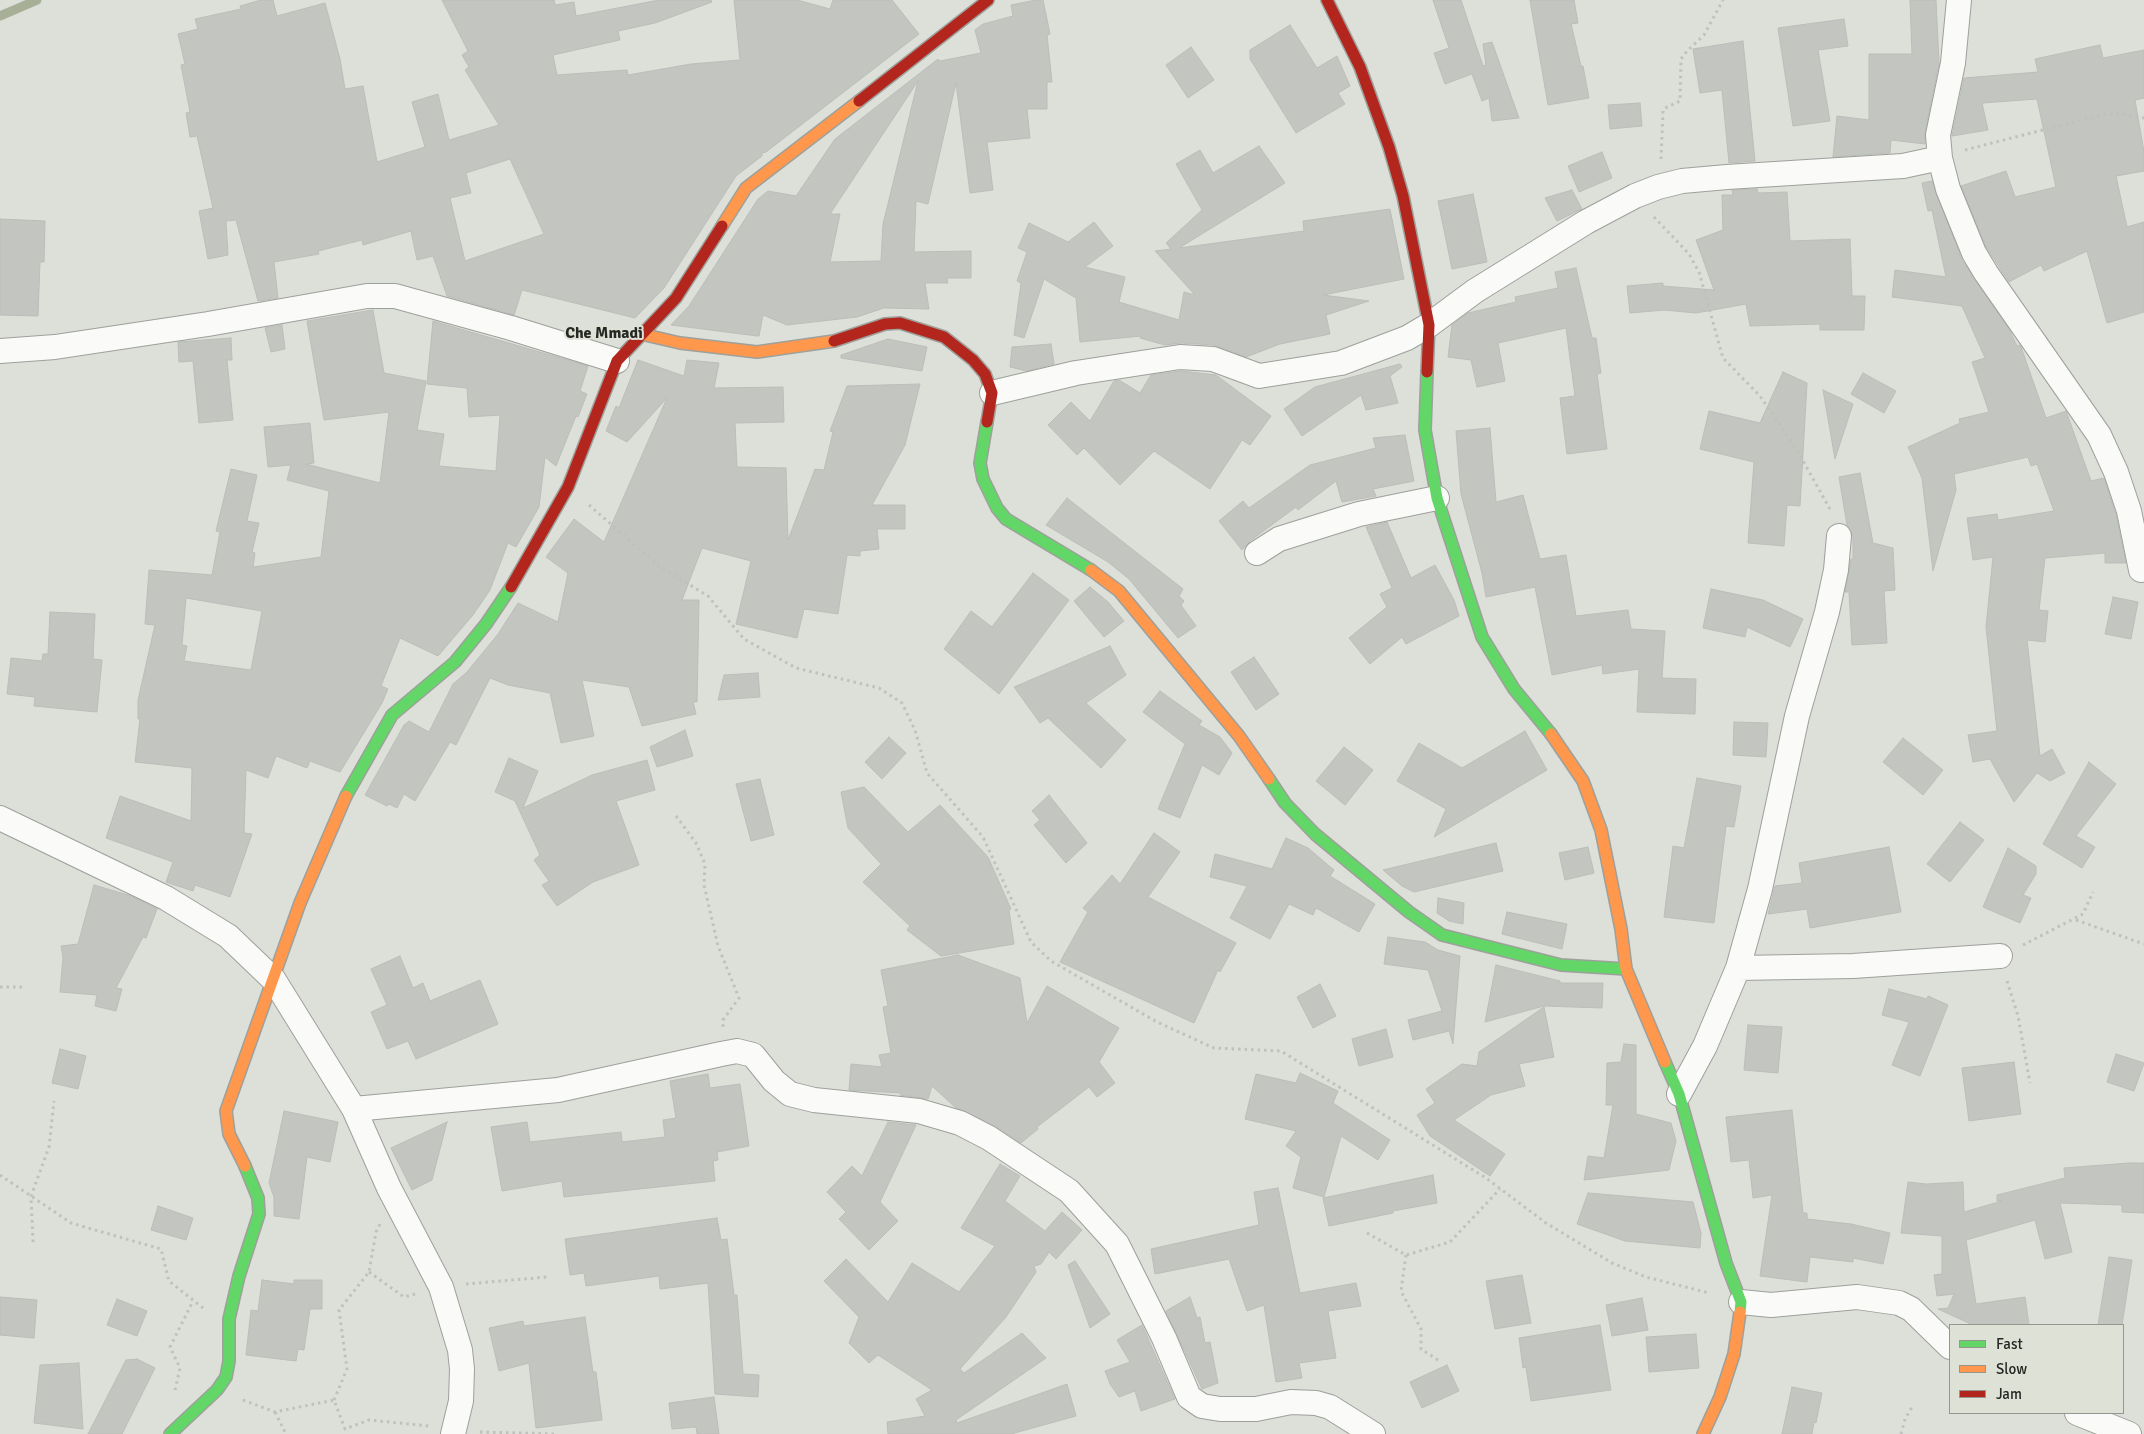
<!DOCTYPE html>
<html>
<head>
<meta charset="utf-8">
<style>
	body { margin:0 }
	#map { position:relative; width:2144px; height:1434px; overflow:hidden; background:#dddfd9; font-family:Signika,sans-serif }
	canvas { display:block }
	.legend { position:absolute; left:1949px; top:1324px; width:175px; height:90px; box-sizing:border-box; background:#dee2d6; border:1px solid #94978e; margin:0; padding:6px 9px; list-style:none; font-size:15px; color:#262723 }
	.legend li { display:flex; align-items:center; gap:10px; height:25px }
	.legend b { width:25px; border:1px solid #94978e }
</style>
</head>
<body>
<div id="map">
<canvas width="2144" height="1434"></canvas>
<ul class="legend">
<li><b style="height:6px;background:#63d668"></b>Fast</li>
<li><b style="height:6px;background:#ff974d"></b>Slow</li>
<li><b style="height:6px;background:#b3261e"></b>Jam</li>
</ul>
</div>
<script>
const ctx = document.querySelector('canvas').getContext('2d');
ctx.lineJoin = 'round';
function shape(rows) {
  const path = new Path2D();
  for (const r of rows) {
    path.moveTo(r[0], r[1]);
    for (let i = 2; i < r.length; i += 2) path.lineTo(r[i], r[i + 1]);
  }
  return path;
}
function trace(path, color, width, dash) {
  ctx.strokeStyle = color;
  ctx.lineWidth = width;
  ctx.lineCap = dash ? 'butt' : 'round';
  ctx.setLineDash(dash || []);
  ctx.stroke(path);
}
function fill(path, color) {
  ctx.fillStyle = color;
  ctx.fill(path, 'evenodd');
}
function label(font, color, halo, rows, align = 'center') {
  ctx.font = font + ' Signika,sans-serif';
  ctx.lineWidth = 4;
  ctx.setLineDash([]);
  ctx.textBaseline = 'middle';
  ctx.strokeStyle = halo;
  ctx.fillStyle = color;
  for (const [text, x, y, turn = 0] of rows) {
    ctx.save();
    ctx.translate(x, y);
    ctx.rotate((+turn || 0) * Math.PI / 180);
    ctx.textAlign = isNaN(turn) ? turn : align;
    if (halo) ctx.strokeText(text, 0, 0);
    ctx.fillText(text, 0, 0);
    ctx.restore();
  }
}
trace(shape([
	[0,16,37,0]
]), '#a8af97', 9);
const building = shape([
	[261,0,273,0,277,16,325,3,340,59,345,89,363,86,377,162,425,147,412,102,438,94,449,140,499,125,465,70,469,67,462,55,468,51,442,0,554,0,555,5,574,2,576,16,659,0,711,0,712,2,655,23,618,31,620,40,553,55,557,75,627,70,628,75,691,64,740,60,734,0,797,0,830,9,833,0,892,0,919,34,766,152,762,153,762,156,736,176,664,288,635,318,522,290,514,315,447,296,433,256,417,260,411,231,363,245,362,240,318,251,319,254,274,262,278,298,258,301,236,220,226,221,228,255,208,259,199,211,213,208,197,136,190,137,186,113,190,112,181,65,185,64,178,34,198,29,195,19,241,9,240,6,261,0],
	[510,159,544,234,465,261,450,198,471,193,466,173,510,159],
	[1036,0,1043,0,1050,34,1047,35,1052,82,1047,82,1047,109,1027,109,1030,138,987,142,993,190,970,193,956,83,928,204,916,201,914,252,971,251,971,278,947,278,948,283,925,283,929,309,884,308,857,317,787,325,763,315,759,336,757,336,671,325,689,306,758,199,768,191,796,196,835,139,938,59,940,61,981,53,975,30,983,24,1013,16,1011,5,1036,0],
	[918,81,883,224,881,261,830,262,840,214,830,214,918,81],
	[1433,0,1461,0,1483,66,1486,65,1483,44,1492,42,1519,118,1492,121,1489,98,1482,101,1472,74,1445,84,1434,53,1449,48,1433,0],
	[1530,0,1574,0,1578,23,1571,24,1581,66,1583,66,1589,98,1548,105,1530,0],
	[1910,0,1936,0,1939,63,1925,132,1925,144,1891,140,1890,153,1833,157,1837,116,1869,120,1869,54,1912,54,1910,0],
	[1844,19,1848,46,1818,50,1830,121,1793,126,1778,28,1844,19],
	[1290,25,1317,68,1337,56,1350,86,1338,93,1345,104,1296,133,1250,59,1250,50,1290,25],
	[1743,41,1755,161,1729,163,1722,90,1700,93,1693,49,1743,41],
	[2100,45,2103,58,2144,50,2144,98,2135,100,2144,152,2144,171,2116,176,2127,227,2144,222,2144,312,2107,323,2087,251,2044,271,2041,265,2009,282,1986,247,1961,186,2006,171,2015,197,2056,187,2037,99,1982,103,1988,130,1952,136,1964,78,2038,72,2035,59,2100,45],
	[1191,47,1214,80,1188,98,1166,65,1191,47],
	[1640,103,1642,126,1610,129,1608,105,1640,103],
	[1259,146,1285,183,1179,248,1304,231,1303,221,1390,209,1404,279,1323,295,1369,301,1326,315,1330,334,1280,344,1246,357,1214,345,1181,343,1165,345,1140,338,1141,336,1080,342,1076,298,1044,279,1024,338,1014,335,1021,283,1017,281,1027,252,1018,248,1029,223,1068,242,1094,222,1113,246,1085,267,1125,277,1119,302,1179,320,1184,292,1195,295,1155,251,1171,249,1166,243,1202,210,1176,164,1200,150,1213,173,1259,146],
	[1602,152,1612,178,1579,192,1568,166,1602,152],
	[1932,181,1962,260,2010,331,2017,346,2020,345,2021,347,2046,418,2066,411,2091,481,2104,478,2116,515,2126,563,2105,563,2105,553,2045,558,2039,610,2048,611,2045,642,2027,640,2040,756,2052,749,2065,773,2050,781,2037,773,2014,802,1990,759,1973,762,1968,735,1997,731,1986,627,1993,557,1973,560,1967,518,1997,514,1998,520,2054,511,2037,464,2031,466,2028,457,1954,474,1956,490,1933,571,1922,478,1908,447,1960,423,1959,419,1989,412,1972,362,1985,358,1962,306,1892,297,1895,270,1946,277,1932,210,1928,211,1922,183,1932,181],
	[1757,189,1758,193,1787,192,1790,241,1850,239,1852,296,1865,296,1864,330,1820,330,1820,324,1750,326,1746,304,1696,313,1664,310,1630,313,1627,286,1663,283,1663,286,1714,290,1696,240,1723,230,1722,195,1733,195,1732,190,1757,189],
	[1572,190,1582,209,1557,221,1545,198,1572,190],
	[1473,194,1487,262,1452,269,1438,201,1473,194],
	[0,219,45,221,44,262,40,262,38,316,0,315,0,219],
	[1576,268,1592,338,1596,338,1601,373,1597,374,1607,449,1567,454,1560,398,1575,396,1566,328,1498,343,1505,381,1477,387,1471,360,1448,357,1452,325,1468,313,1516,302,1515,297,1558,288,1555,272,1576,268],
	[373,310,384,373,426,381,417,430,444,434,439,466,496,471,500,415,469,417,467,388,427,384,433,321,588,366,580,391,587,394,578,417,576,416,556,466,545,457,539,507,516,547,508,543,490,590,473,615,438,656,400,638,381,686,388,689,382,703,340,772,310,761,307,768,276,756,268,778,246,770,244,833,252,834,230,897,195,885,193,891,166,882,173,862,106,838,120,796,191,821,192,768,135,762,140,719,138,719,138,700,155,625,145,624,149,570,212,575,220,532,216,531,231,469,257,475,247,521,259,523,252,552,255,553,253,567,321,557,329,491,287,480,291,465,268,467,264,427,310,423,314,463,306,464,380,483,389,412,324,420,307,321,373,310],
	[186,598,262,611,251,670,184,661,187,646,182,645,186,598],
	[282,325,285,349,271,352,265,328,282,325],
	[231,338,232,360,227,360,233,420,199,423,193,361,179,362,178,342,231,338],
	[888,339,927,347,922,371,841,358,841,355,888,339],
	[1051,344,1054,364,1027,371,1010,367,1012,347,1051,344],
	[638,360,684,376,687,360,719,363,714,388,783,387,784,422,735,423,737,467,786,468,788,540,815,469,824,470,833,432,830,431,847,386,920,384,905,445,872,505,905,505,905,529,877,529,879,549,860,551,860,556,847,555,838,614,804,609,797,638,736,624,751,561,702,548,682,600,699,600,697,702,693,702,696,714,642,726,629,687,582,680,594,736,561,743,550,693,508,685,490,678,456,745,450,742,415,801,404,794,397,808,389,804,387,806,365,795,404,725,409,721,429,732,453,684,467,672,498,634,518,603,558,622,568,573,546,557,574,519,604,542,667,398,627,442,606,431,616,406,619,408,638,360],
	[1400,364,1402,367,1390,376,1398,403,1366,410,1361,395,1302,436,1284,409,1315,387,1400,364],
	[1181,371,1216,375,1271,416,1250,445,1242,440,1210,489,1154,451,1120,485,1084,448,1077,455,1048,425,1071,402,1090,421,1114,381,1119,380,1140,393,1151,375,1181,371],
	[1783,372,1807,383,1800,506,1787,505,1784,546,1748,543,1754,462,1700,449,1709,411,1760,423,1783,372],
	[1863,373,1896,391,1884,413,1851,394,1863,373],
	[1823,390,1853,404,1835,459,1823,390],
	[1490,428,1496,502,1523,495,1540,559,1566,555,1576,616,1628,610,1631,629,1665,631,1662,678,1696,679,1695,714,1637,712,1639,669,1603,674,1602,665,1552,675,1535,587,1486,597,1482,573,1461,494,1456,431,1490,428],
	[1405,435,1414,481,1373,489,1376,496,1342,502,1336,481,1298,510,1296,507,1250,541,1242,550,1219,521,1243,501,1249,508,1310,465,1376,448,1373,438,1405,435],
	[1860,473,1873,543,1893,548,1895,590,1884,591,1887,643,1852,645,1849,592,1845,592,1851,559,1853,559,1853,537,1847,525,1839,477,1860,473],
	[1067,498,1183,589,1179,596,1184,601,1181,605,1196,626,1178,638,1129,579,1108,562,1046,525,1067,498],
	[1387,522,1411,578,1435,565,1454,600,1459,616,1406,644,1402,637,1370,664,1349,638,1387,607,1380,594,1392,588,1366,527,1387,522],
	[1033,573,1069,600,999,694,944,649,971,611,992,627,1033,573],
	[1090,587,1108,602,1124,621,1104,637,1074,601,1090,587],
	[1711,589,1763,600,1803,619,1790,647,1747,627,1745,637,1703,628,1711,589],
	[2113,597,2138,602,2131,639,2105,634,2113,597],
	[50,612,95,614,93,659,102,660,97,712,34,706,35,697,7,694,11,658,42,661,43,654,48,654,50,612],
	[1110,646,1126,675,1086,703,1126,740,1101,768,1048,718,1040,723,1014,687,1110,646],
	[1254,657,1279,694,1256,710,1231,672,1254,657],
	[758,673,760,697,718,700,724,675,758,673],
	[1160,691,1202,721,1199,725,1220,737,1232,753,1219,775,1202,765,1180,818,1158,809,1185,744,1143,712,1160,691],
	[1734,722,1768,723,1766,757,1733,755,1734,722],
	[685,730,693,756,657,767,650,747,685,730],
	[1525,731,1547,770,1434,837,1446,809,1397,781,1419,743,1462,768,1525,731],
	[889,737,906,753,882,779,865,762,889,737],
	[1903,738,1943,770,1923,795,1883,762,1903,738],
	[1344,747,1373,770,1345,805,1316,781,1344,747],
	[509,758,538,771,523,808,592,775,647,760,655,790,616,801,639,865,593,882,557,906,542,885,549,881,534,860,540,855,515,801,495,792,509,758],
	[2089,762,2116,784,2076,836,2095,847,2082,868,2043,844,2089,762],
	[1697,778,1741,786,1734,827,1726,826,1714,923,1664,917,1673,846,1684,848,1697,778],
	[760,779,774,835,751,841,736,784,760,779],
	[864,787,908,832,940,805,988,857,1011,909,1009,910,1014,944,941,956,907,930,910,926,863,882,881,864,848,828,841,792,864,787],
	[1049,795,1087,843,1066,863,1034,825,1040,820,1032,811,1049,795],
	[1960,822,1984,840,1950,882,1927,864,1960,822],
	[1154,833,1180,852,1148,897,1236,943,1220,972,1218,970,1194,1023,1060,962,1088,912,1083,908,1112,875,1120,884,1154,833],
	[1286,838,1308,848,1334,870,1330,876,1375,904,1359,932,1316,908,1313,915,1289,904,1270,939,1230,918,1247,886,1210,877,1215,854,1272,869,1286,838],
	[1496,843,1503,871,1414,892,1402,886,1383,870,1496,843],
	[1588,847,1594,873,1565,880,1559,853,1588,847],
	[1889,847,1901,912,1810,928,1807,909,1768,914,1775,886,1802,883,1799,863,1889,847],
	[2008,848,2036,866,2036,874,2023,895,2031,898,2020,923,1983,907,2008,848],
	[94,885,131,896,157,909,146,938,143,937,116,988,122,989,116,1011,95,1006,97,995,60,992,63,957,61,946,78,944,94,885],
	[1438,898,1464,903,1463,924,1449,921,1437,913,1438,898],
	[1507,912,1567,924,1562,949,1502,934,1507,912],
	[1388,937,1425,942,1438,950,1460,956,1453,1044,1449,1031,1413,1040,1408,1020,1442,1011,1428,970,1384,964,1388,937],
	[958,955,1020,978,1027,1023,1047,986,1119,1028,1099,1062,1115,1083,1097,1097,1089,1087,1037,1127,1038,1129,1021,1143,995,1126,956,1108,932,1086,928,1099,900,1095,901,1093,849,1090,851,1064,882,1067,879,1055,891,1053,883,1007,888,1006,881,970,958,955],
	[400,956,413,988,423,983,430,1001,480,980,498,1024,416,1059,408,1041,387,1049,371,1012,387,1005,371,969,400,956],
	[1496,965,1560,981,1560,983,1603,983,1602,1008,1544,1006,1485,1022,1496,965],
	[1320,984,1336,1016,1313,1028,1297,997,1320,984],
	[1889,989,1927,999,1928,996,1948,1005,1920,1076,1892,1065,1909,1022,1882,1015,1889,989],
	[1544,1007,1554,1057,1519,1064,1525,1086,1491,1095,1454,1120,1505,1154,1490,1176,1430,1136,1417,1115,1435,1103,1426,1089,1462,1064,1477,1066,1479,1052,1544,1007],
	[1748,1025,1782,1027,1778,1073,1744,1070,1748,1025],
	[1386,1029,1393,1057,1359,1066,1352,1039,1386,1029],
	[1624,1044,1636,1045,1636,1114,1671,1123,1676,1141,1669,1170,1584,1180,1588,1156,1604,1158,1613,1105,1606,1105,1607,1063,1621,1062,1624,1044],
	[60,1049,86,1056,78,1089,52,1083,60,1049],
	[2116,1054,2144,1063,2134,1091,2107,1082,2116,1054],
	[2014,1062,2021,1114,1969,1121,1962,1068,2014,1062],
	[1300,1073,1338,1091,1333,1103,1390,1140,1378,1160,1341,1136,1324,1197,1293,1188,1301,1157,1286,1146,1296,1131,1245,1119,1256,1074,1296,1083,1300,1073],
	[708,1074,710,1088,740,1084,749,1146,717,1152,718,1160,713,1161,715,1181,564,1197,562,1181,502,1191,491,1127,527,1122,530,1142,621,1132,622,1142,665,1137,663,1120,676,1118,670,1081,708,1074],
	[1792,1110,1803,1213,1807,1213,1807,1219,1851,1224,1890,1233,1883,1264,1853,1258,1853,1262,1810,1257,1807,1282,1760,1276,1772,1195,1753,1198,1749,1160,1731,1162,1726,1117,1792,1110],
	[284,1111,338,1122,330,1162,307,1157,299,1219,274,1216,274,1197,269,1183,284,1111],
	[447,1122,432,1180,412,1190,391,1148,447,1122],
	[888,1122,916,1125,880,1202,898,1221,869,1250,839,1219,846,1212,827,1192,852,1166,862,1176,888,1122],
	[2129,1163,2144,1163,2144,1213,2122,1212,2122,1205,2060,1203,2072,1252,2045,1259,2035,1220,1966,1240,1976,1304,2025,1297,2029,1325,1973,1325,1938,1309,1948,1308,1954,1294,1937,1296,1934,1275,1942,1274,1942,1236,1901,1233,1908,1182,1926,1184,1963,1182,1964,1212,2002,1201,1997,1201,1997,1195,2065,1178,2064,1168,2129,1163],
	[1000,1164,1020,1176,1005,1201,1045,1231,1062,1212,1082,1230,1056,1259,1049,1252,1041,1264,1034,1266,1036,1272,1006,1317,960,1369,964,1373,1022,1333,1046,1358,956,1420,957,1423,1067,1384,1076,1416,1011,1434,888,1434,887,1422,925,1416,916,1399,932,1390,878,1355,869,1363,849,1343,859,1317,824,1281,846,1259,888,1302,912,1263,959,1292,995,1246,961,1228,1000,1164],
	[1433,1175,1437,1203,1393,1211,1393,1213,1329,1226,1323,1198,1433,1175],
	[1278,1188,1300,1293,1356,1283,1361,1306,1328,1311,1336,1358,1299,1363,1302,1378,1276,1382,1264,1305,1247,1311,1229,1259,1155,1274,1151,1249,1259,1225,1254,1192,1278,1188],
	[1588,1193,1693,1202,1701,1233,1700,1248,1625,1241,1577,1224,1588,1193],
	[158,1206,193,1218,186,1240,151,1230,158,1206],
	[717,1218,721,1240,727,1239,734,1295,737,1295,743,1374,759,1375,758,1397,715,1394,708,1283,660,1289,659,1276,586,1286,584,1273,570,1275,565,1239,717,1218],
	[2109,1257,2132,1260,2122,1325,2098,1325,2109,1257],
	[1075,1261,1110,1314,1090,1328,1068,1265,1075,1261],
	[1522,1275,1531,1323,1495,1329,1486,1281,1522,1275],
	[262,1280,294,1284,294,1280,322,1280,322,1309,310,1309,304,1350,298,1349,296,1361,246,1355,251,1310,258,1311,262,1280],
	[0,1297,37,1300,34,1338,0,1335,0,1297],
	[1190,1297,1197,1318,1200,1317,1205,1343,1210,1342,1218,1383,1202,1389,1166,1311,1190,1297],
	[1642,1298,1648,1330,1612,1336,1606,1305,1642,1298],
	[117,1299,147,1311,137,1336,107,1325,117,1299],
	[585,1317,593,1372,596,1372,602,1420,536,1428,529,1363,499,1371,489,1328,523,1321,524,1326,585,1317],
	[1142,1325,1175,1399,1141,1411,1135,1391,1119,1397,1110,1384,1105,1371,1130,1362,1117,1340,1142,1325],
	[1600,1325,1611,1390,1531,1401,1526,1367,1523,1368,1519,1338,1600,1325],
	[1696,1334,1699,1368,1649,1372,1646,1337,1696,1334],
	[137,1359,155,1368,122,1434,88,1434,126,1360,137,1359],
	[79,1363,83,1429,34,1423,40,1365,79,1363],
	[1447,1365,1459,1391,1422,1408,1410,1382,1447,1365],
	[1792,1387,1822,1393,1816,1423,1814,1422,1812,1434,1782,1434,1792,1387],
	[714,1397,719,1434,697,1434,696,1427,672,1429,669,1403,714,1397]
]);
fill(building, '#c3c5c0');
trace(building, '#bbbdb9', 1);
const street = shape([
	[1959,0,1953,63,1938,135,1940,158,1948,189,1974,253,1986,273,2099,435,2116,472,2129,511,2141,570],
	[0,351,55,347,208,324,367,296,395,296,511,328,617,361],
	[992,393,1076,373,1180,357,1213,359,1259,376,1341,363,1407,338,1429,325,1475,291,1586,222,1635,196,1658,187,1682,181,1727,177,1903,166,1940,158],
	[1257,553,1279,539,1359,514,1437,498],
	[0,818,166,898,228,936,274,980,354,1109,389,1188,441,1287,460,1350,462,1369,461,1401,453,1434],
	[1738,968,1853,966,2000,956],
	[1679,1094,1705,1046,1738,968,1760,889,1797,716,1827,612,1836,570,1839,536],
	[354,1109,558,1090,721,1054,737,1051,753,1055,774,1081,790,1094,814,1100,919,1111,960,1123,989,1138,1069,1191,1117,1244,1164,1338,1189,1397,1202,1406,1220,1409,1256,1409,1291,1402,1316,1403,1330,1407,1373,1434],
	[1741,1302,1771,1305,1857,1297,1899,1303,1911,1309,1950,1347],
	[2077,1413,2129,1434]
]);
const fast = shape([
	[1427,372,1425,430,1437,498,1482,637,1514,689,1551,734],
	[987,422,980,463,983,479,997,508,1006,519,1091,570],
	[1269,779,1285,803,1315,834,1409,912,1442,935,1561,965,1626,969],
	[346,796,392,715,455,662,486,624,511,587],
	[1665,1062,1679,1094,1726,1263,1741,1302,1740,1312],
	[170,1434,217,1390,226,1377,229,1361,229,1319,239,1276,259,1214,258,1198,245,1166]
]);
const slow = shape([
	[722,226,746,188,859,101],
	[641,334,680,343,757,352,834,341],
	[1091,570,1119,591,1239,736,1269,779],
	[1551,734,1583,781,1601,830,1621,929,1626,969,1665,1062],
	[245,1166,229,1134,226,1111,300,903,346,796],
	[1703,1434,1720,1397,1734,1354,1740,1312]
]);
const jam = shape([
	[1327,0,1360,67,1389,147,1403,196,1429,325,1427,372],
	[859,101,988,0],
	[834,341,885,324,900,323,944,337,973,360,985,374,992,393,987,422],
	[511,587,568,487,617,361,676,298,722,226]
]);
trace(street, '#9ea09b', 26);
trace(fast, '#9ea09b', 14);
trace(slow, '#9ea09b', 14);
trace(jam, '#9ea09b', 14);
trace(shape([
	[1965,150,2105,114,2122,114,2144,118],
	[1661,159,1663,111,1665,108,1680,101,1681,59,1687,51,1704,35,1723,0],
	[1654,217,1689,254,1699,272,1723,358,1760,396,1797,450,1831,511],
	[589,505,659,566,708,596,744,639,796,668,879,688,902,703,915,730,927,773,983,837,1031,942,1051,961,1157,1022,1214,1048,1281,1051,1486,1178,1546,1223,1612,1263,1646,1277,1709,1293],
	[676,816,696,843,705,864,704,885,718,946,739,998,723,1020,723,1028],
	[2076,920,2144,944],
	[2023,945,2083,914,2093,892],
	[2007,981,2018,1016,2030,1083],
	[0,987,26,987],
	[0,1175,71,1223,161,1249,169,1281,203,1308],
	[1367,1233,1406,1255,1450,1242,1500,1189],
	[33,1242,31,1196,49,1147,54,1101],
	[1406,1255,1401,1291,1421,1329,1421,1349,1438,1360],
	[369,1272,404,1297,415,1294],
	[466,1284,547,1277],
	[175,1390,180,1368,170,1347,193,1301],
	[243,1400,275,1412,334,1400,345,1429,369,1420,429,1426],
	[334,1400,347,1369,339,1310,369,1272,376,1232,380,1224],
	[275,1412,286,1434],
	[480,1432,556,1434],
	[1901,1434,1905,1419,1912,1407]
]), '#c0c0be', 3, [2.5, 4]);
trace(street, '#fafaf9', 24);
trace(fast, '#63d668', 11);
trace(slow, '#ff974d', 11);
trace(jam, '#b3261e', 11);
label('bold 16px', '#262723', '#dee2d6', [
	["Che Mmadi",604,334]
]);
</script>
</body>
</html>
